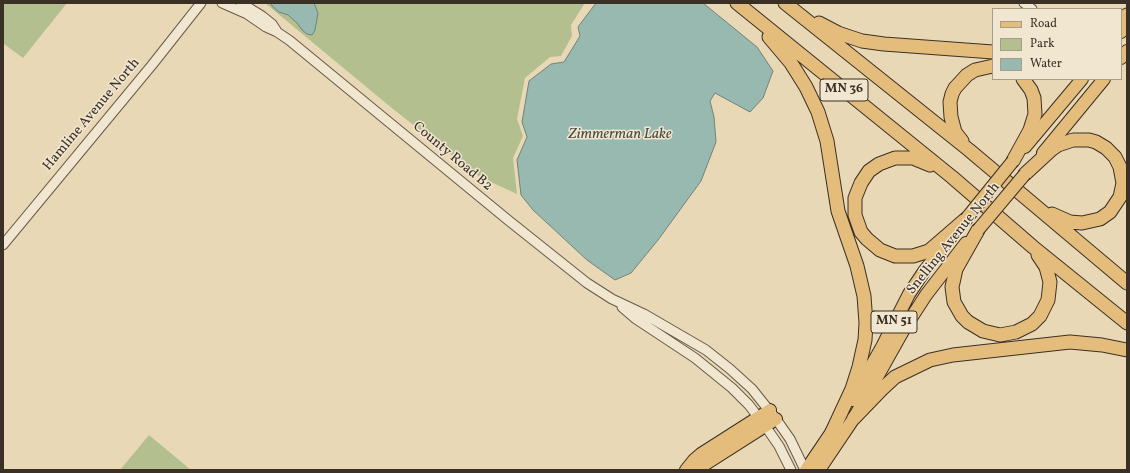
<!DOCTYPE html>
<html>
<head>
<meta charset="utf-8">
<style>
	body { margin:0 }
	#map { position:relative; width:1130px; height:473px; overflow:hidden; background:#e9d8b6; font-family:Vollkorn,serif }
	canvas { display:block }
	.frame { position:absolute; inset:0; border:4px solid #3b3026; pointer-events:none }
	.legend { position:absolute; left:992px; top:8px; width:130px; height:72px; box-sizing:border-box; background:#f1e6d0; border:1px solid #a89d8c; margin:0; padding:5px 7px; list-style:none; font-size:12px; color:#3b3026 }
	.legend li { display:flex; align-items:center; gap:8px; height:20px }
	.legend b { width:20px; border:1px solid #a89d8c }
</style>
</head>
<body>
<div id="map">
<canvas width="1130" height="473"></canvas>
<div class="frame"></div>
<ul class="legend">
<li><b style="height:5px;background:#e4bc7b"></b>Road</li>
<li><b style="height:11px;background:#b4bf90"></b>Park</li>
<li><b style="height:11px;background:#97b9b0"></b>Water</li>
</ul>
</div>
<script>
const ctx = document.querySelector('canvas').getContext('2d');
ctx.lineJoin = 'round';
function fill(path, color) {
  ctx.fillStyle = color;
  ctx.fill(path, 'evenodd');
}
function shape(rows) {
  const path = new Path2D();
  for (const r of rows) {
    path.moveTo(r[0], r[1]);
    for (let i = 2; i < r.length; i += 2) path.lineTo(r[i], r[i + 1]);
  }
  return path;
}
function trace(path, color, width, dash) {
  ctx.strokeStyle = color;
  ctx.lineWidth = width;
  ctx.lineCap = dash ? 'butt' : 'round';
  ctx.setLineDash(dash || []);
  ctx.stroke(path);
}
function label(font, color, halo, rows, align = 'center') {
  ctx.font = font + ' Vollkorn,serif';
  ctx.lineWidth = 3;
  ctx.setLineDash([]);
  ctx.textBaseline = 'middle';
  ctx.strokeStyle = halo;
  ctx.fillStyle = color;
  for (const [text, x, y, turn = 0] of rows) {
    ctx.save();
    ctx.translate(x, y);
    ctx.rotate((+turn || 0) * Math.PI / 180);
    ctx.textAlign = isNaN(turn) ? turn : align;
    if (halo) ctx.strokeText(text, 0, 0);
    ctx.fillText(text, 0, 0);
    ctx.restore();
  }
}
fill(shape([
	[3,3,67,3,23,58,4,44,3,45],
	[265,3,585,3,571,25,572,36,561,56,550,57,525,78,517,119,523,136,513,158,517,194,480,177,393,109],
	[149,435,191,470,120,470]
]), '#b4bf90');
const water = shape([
	[271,3,314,3,318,13,315,30,312,35,307,34,302,30,297,23,288,15,279,12,272,6,271,3],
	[596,3,703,3,757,47,773,71,763,98,750,112,715,93,710,101,714,117,716,142,701,181,658,240,631,273,615,280,587,260,533,210,521,195,517,160,527,137,522,122,529,81,551,64,564,62,580,36,578,27,596,3]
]);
fill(water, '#97b9b0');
trace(water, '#728279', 1);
const tertiary = shape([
	[222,3,247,14,266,27,277,32,289,40,508,220,587,283,612,299,644,314,706,350,730,369,752,389,776,419,790,439,805,470],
	[241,3,262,16,272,24,276,30],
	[1024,3,1032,9],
	[3,245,152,65,201,3],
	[622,307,636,319,695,358,732,388,749,405,768,430,779,446,791,470]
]);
const primary = shape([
	[1121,32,1127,25],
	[1121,58,1127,51],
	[1025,147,1082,79],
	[1043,153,1104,79]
]);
const trunk = shape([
	[852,400,882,347,909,294,925,270,951,237],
	[686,470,694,460,701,454,770,410],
	[696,470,776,419],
	[806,470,837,424],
	[819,470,854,418,904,329,926,295,966,243]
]);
const motorway = shape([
	[737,3,952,177,1033,247,1127,323],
	[785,3,969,150,1127,283],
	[1121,19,1127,15],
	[819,23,838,33,862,41,884,44,993,52],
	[769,37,791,63,806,87,818,112,827,141,838,211,857,266,864,296,866,323,865,340,859,367,852,389,832,432],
	[962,141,955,132,951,117,950,102,952,94,955,88,967,75,975,70,993,66],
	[1013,161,1030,130,1035,114,1034,98,1031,90,1023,79],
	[930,165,913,158,895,158,879,164,869,171,861,183,855,198,855,215,861,232,867,239,880,250,895,256,913,256,929,251,966,219],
	[1025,174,1051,150,1058,145,1073,140,1089,140,1096,142,1106,148,1115,157,1120,167,1123,183,1120,197,1110,212,1100,219,1082,223,1070,222,1052,214],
	[978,230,956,269,952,287,954,302,962,316,968,322,983,331,1000,335,1016,332,1032,324,1040,316,1048,300,1050,282,1046,267,1038,255],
	[854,418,882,389,895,377,930,360,953,355,1070,342,1102,345,1127,350]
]);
trace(tertiary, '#665a4a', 11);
trace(primary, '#3b3026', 14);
trace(trunk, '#3b3026', 14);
trace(motorway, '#3b3026', 15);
trace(tertiary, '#f1e6d0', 9);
trace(primary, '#e4bc7b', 12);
trace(trunk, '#e4bc7b', 12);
trace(motorway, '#e4bc7b', 13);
const trunkBridge = shape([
	[966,219,1013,161],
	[978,230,1025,174]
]);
trace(trunkBridge, '#3b3026', 14, []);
trace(trunkBridge, '#e4bc7b', 12);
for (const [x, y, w] of [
	[844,90,48],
	[894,322,46]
]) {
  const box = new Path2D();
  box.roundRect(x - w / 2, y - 11, w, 22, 3);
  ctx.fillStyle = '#f1e6d0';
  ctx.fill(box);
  trace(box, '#3b3026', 1);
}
label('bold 13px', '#3b3026', null, [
	["MN 36",844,90],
	["MN 51",894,322]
]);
label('14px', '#3b3026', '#f1e6d0', [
	["Hamline Avenue North",92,115,-50],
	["County Road B2",452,157,40],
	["Snelling Avenue North",954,239,-51]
]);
label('italic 15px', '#4d4b42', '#f1e6d0', [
	["Zimmerman Lake",620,135]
]);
</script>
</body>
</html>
